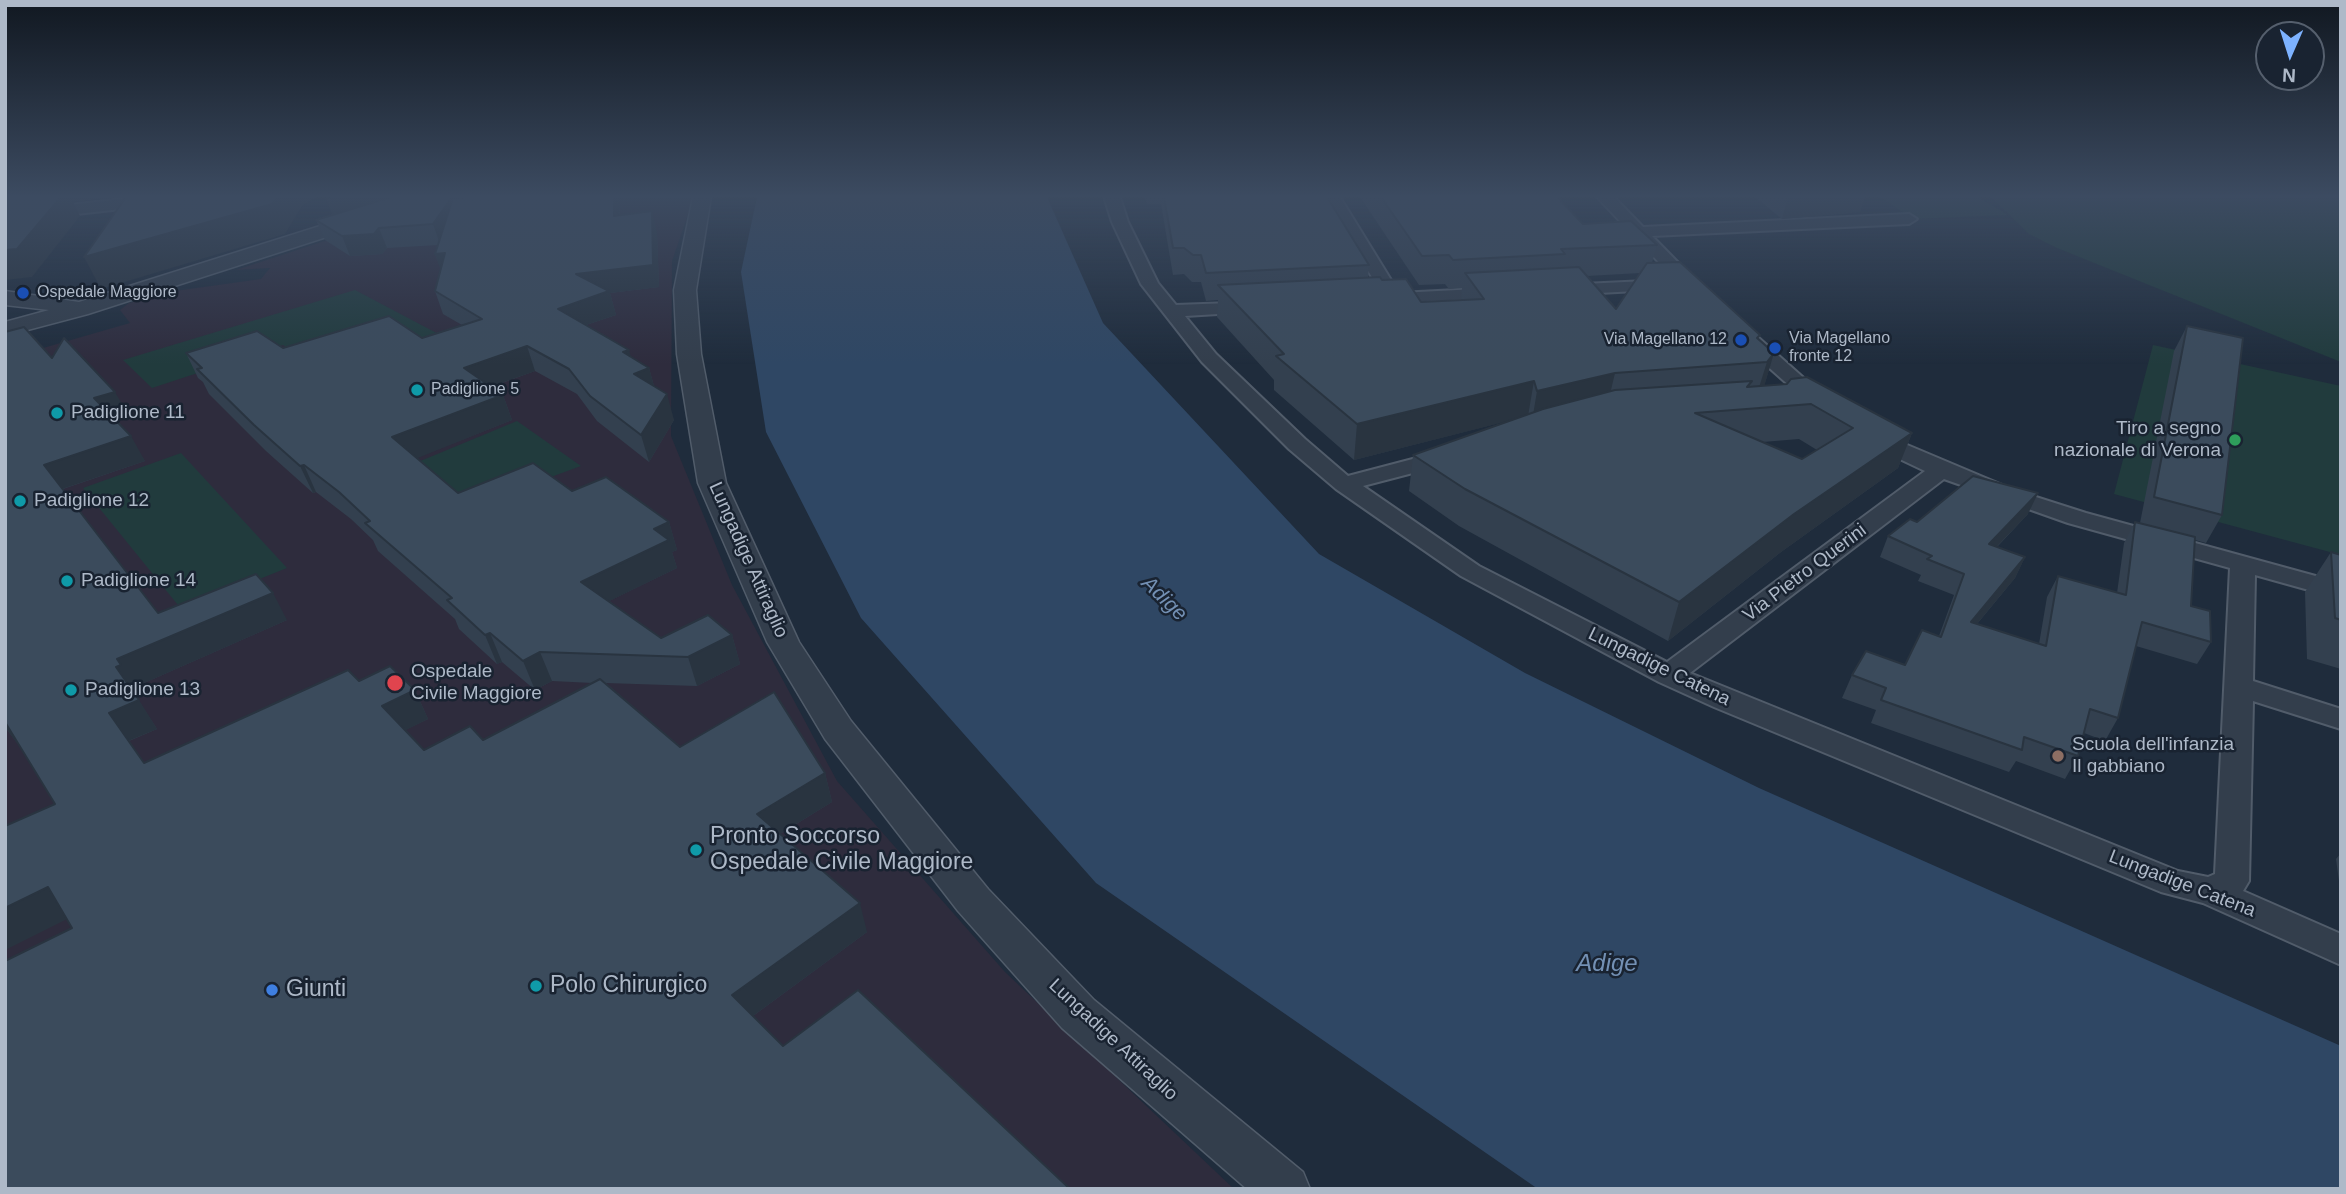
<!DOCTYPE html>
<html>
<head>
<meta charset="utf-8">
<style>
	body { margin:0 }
	#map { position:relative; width:2346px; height:1194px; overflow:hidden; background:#1f2c3c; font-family:Helvetica,sans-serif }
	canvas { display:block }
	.frame { position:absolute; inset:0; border:7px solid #aeb9c8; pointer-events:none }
	.north { position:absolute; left:2255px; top:21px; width:70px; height:70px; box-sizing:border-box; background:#192331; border:2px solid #555f6d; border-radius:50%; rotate:183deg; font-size:19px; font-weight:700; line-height:28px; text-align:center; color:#aeb9c8 }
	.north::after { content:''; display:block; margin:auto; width:24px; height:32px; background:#7db2ff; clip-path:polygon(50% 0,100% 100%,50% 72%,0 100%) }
</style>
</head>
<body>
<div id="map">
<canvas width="2346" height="1194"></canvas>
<div class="frame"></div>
<div class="north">N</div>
</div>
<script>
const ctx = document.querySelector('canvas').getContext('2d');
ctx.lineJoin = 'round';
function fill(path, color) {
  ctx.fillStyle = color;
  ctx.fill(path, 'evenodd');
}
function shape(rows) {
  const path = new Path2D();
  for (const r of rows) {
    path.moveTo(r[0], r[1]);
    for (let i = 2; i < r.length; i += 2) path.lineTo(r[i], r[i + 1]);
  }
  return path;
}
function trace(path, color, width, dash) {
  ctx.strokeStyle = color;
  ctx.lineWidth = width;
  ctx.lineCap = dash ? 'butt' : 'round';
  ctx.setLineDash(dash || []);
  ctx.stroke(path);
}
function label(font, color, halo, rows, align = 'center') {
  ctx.font = font + ' Helvetica,sans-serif';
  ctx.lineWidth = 5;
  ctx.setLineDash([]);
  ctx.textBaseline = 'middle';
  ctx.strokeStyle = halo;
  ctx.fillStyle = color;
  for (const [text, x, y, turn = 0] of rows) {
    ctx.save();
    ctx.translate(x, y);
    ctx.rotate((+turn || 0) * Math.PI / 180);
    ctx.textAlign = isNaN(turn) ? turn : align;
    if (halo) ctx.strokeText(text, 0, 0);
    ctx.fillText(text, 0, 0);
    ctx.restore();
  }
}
fill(shape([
	[459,197,694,197,672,261,671,436,732,585,837,781,1005,972,1234,1189,5,1189,5,359,130,323,120,310,129,303,175,291,261,279,270,268,236,270]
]), '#2e2c3d');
fill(shape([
	[1880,197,1978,197,2008,215,1913,219],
	[1991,197,2341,197,2341,362,2057,248,2029,234],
	[355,290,446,338,307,360,283,345,152,388,123,360],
	[2153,345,2341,386,2341,555,2114,494],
	[517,421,581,466,469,507,418,462],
	[181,453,287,568,182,610,83,488]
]), '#213b3d');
fill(shape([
	[757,197,1047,197,1103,323,1319,554,1525,673,1759,788,2341,1046,2341,1189,1538,1189,1096,883,861,618,766,432,741,272]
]), '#2f4764');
const minor = shape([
	[142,197,192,197,184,202,5,222,5,212,142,197],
	[1104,197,1120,197,1128,222,1158,283,1176,305,1258,302,1260,306,1258,310,1251,312,1185,316,1216,354,1305,439,1348,476,1447,450,1455,452,1458,457,1455,462,1363,486,1479,566,1667,662,1925,471,1866,443,1863,438,1866,433,1874,431,2014,490,2086,513,2341,583,2341,599,2255,575,2253,681,2341,709,2341,729,2253,701,2249,881,2243,891,2341,934,2341,965,2203,903,2161,892,1714,707,1659,682,1461,576,1336,489,1289,449,1202,362,1141,284,1112,222,1104,197],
	[1944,479,2068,523,2230,568,2215,874,2208,877,2178,871,1690,673,1944,479],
	[1324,197,1340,197,1399,293,1496,288,1505,293,1496,298,1378,303,1375,299,1382,294,1324,197],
	[1597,197,1614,197,1643,227,1909,214,1917,219,1909,224,1652,236,1697,282,1700,286,1697,290,1691,291,1685,290,1597,197],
	[1667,280,1676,285,1673,289,1562,295,1553,290,1562,285,1667,280],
	[1745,330,1752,332,1825,397,1829,401,1825,405,1811,405,1738,340,1735,336,1745,330]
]);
const tertiary = shape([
	[412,197,440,197,438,201,88,314,5,336,5,322,49,310,5,305,5,291,79,302,412,197],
	[693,197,711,197,696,290,701,354,726,483,799,642,851,721,988,889,1094,1000,1303,1172,1310,1189,1247,1189,1062,1028,958,911,825,739,767,642,698,483,677,354,674,290,693,197]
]);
trace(minor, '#515c6a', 4);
trace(tertiary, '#515c6a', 3);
fill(minor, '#333e4c');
fill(tertiary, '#333e4c');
fill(shape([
	[1144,197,1327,197,1369,265,1368,277,1382,280,1421,302,1461,300,1462,288,1449,289,1445,284,1419,285,1360,197,1557,197,1583,224,1657,245,1652,263,1759,340,1774,353,1764,386,1912,433,1898,468,1781,552,1668,641,1459,526,1409,491,1413,455,1511,420,1354,460,1274,390,1274,380,1217,317,1218,300,1206,301,1201,282,1192,282,1184,274,1173,275,1161,204,1147,204],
	[1640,273,1616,309,1587,276],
	[1799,439,1817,450,1802,459,1763,442],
	[1755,197,1865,197,1860,212,1782,219],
	[620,202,620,215,657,233,659,287,610,293,616,315,586,325,631,358,649,368,654,386,674,420,649,462,597,421,577,394,535,371,491,387,503,395,512,420,416,458,458,493,572,491,669,522,677,550,672,552,677,568,609,601,661,638,732,635,740,664,697,686,606,683,680,747,825,773,832,802,780,834,867,932,753,1016,783,1046,1070,1189,72,928,55,804,20,747,5,727,5,332,52,358,129,416,116,420,145,461,63,489,158,613,287,620,135,687,139,693,135,695,157,729,129,741,144,763,359,681,415,690,428,719,405,730,424,750,483,740,593,683,552,681,535,690,502,662,497,664,459,629,455,619,378,551,373,540,351,519,316,492,313,493,266,451,209,394,203,382,198,378,186,353,283,348,422,338,462,325,443,314,435,291,441,269,435,254,438,245,387,248,382,254,350,256,325,240,316,220,332,215],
	[2187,326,2222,515,2206,543,2195,540,2191,606,2211,642,2197,664,2136,646,2118,718,2105,741,2084,733,2078,756,2065,779,2016,761,2009,772,1871,723,1876,710,1842,698,1852,675,1905,665,1939,636,1954,595,1918,581,1921,575,1880,557,1888,536,1917,522,2028,514,1997,547,2025,557,2015,578,1977,624,2039,644,2047,597,2058,576,2117,593,2124,543,2135,522,2140,523,2174,351],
	[2331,552,2341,555,2341,669,2307,659,2305,592],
	[2341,853,2341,896,2336,859]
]), '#33404f');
fill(shape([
	[61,197,116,197,73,202,80,216,32,277,5,280,5,250],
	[277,197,316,197,302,206,285,234,101,289,84,257],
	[334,197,403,197,334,219,326,199],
	[452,197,471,197,440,244,433,224],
	[614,197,619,197,620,202,619,237,614,216],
	[1788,197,1865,197,1860,212,1782,219],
	[652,211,657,233,659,287,610,293,616,315,565,332,558,309,576,274],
	[379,228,387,248,382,254,350,256,342,236],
	[445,253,443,276,435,254],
	[527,346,535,371,473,393,464,368],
	[629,350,636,373,649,368,656,393,630,377,623,352],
	[1774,353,1764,387,1756,397,1767,362],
	[1615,373,1607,407,1531,427,1537,391],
	[1534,381,1528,416,1354,460,1357,424],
	[115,392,129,416,108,423,94,398],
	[667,394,674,420,649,462,641,435],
	[503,395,512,420,403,464,392,437],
	[1912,433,1898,468,1781,552,1668,641,1679,602,1794,514],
	[131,436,145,461,59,490,44,465],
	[304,465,316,492,313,493,300,466],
	[2038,493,2028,514,1979,565,1989,544],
	[669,522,677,550,672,552,677,568,591,610,581,582,654,529],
	[2025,557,2015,578,1961,643,1971,622],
	[273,593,287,620,135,687,139,693,134,695,116,667,117,659],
	[490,633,502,662,497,664,485,635],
	[732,635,740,664,697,686,688,657],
	[540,652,552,681,535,690,523,661],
	[415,690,428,719,396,735,382,706],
	[139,700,157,729,128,741,109,713],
	[5,721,23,746,20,747,5,727],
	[825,773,832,802,765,843,757,814],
	[48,887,71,917,5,950,5,908],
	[860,903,867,932,742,1024,732,995]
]), '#293440');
const building = shape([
	[5,197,61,197,17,249,5,250,5,197],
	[126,197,277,197,272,204,84,257,126,197],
	[391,197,452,197,433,224,379,228,374,234,342,236,316,220,391,197],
	[467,197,614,197,614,216,652,211,653,265,576,274,609,291,558,309,629,350,623,352,649,368,634,374,667,394,641,435,590,396,569,369,527,346,464,368,503,395,392,437,458,493,533,463,572,491,606,477,669,522,654,529,669,540,581,582,661,638,708,615,732,635,688,657,540,652,523,661,490,633,485,635,447,600,452,598,365,523,370,521,339,492,304,465,300,466,254,425,197,369,202,368,186,353,257,331,283,348,389,316,422,338,482,319,435,291,445,253,435,254,453,198,467,197],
	[1164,197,1327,197,1369,265,1206,273,1201,255,1193,255,1184,248,1173,248,1164,197],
	[1381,197,1557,197,1583,224,1631,221,1657,245,1561,249,1565,254,1453,260,1449,255,1422,256,1381,197],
	[1680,262,1760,335,1757,338,1774,353,1767,362,1615,373,1537,391,1534,381,1357,424,1276,356,1284,354,1218,285,1380,277,1382,280,1406,279,1421,302,1484,299,1465,273,1579,267,1616,309,1647,263,1680,262],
	[2187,326,2243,338,2222,515,2154,497,2187,326],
	[24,327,52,358,64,338,115,392,94,398,131,436,44,465,158,613,256,574,273,593,117,659,121,665,116,667,139,700,109,713,144,763,348,670,359,681,390,666,415,690,382,706,424,750,470,726,483,740,600,679,680,747,774,692,825,773,757,814,860,903,732,995,783,1046,858,990,1070,1189,5,1189,5,961,72,928,48,887,5,908,5,826,55,804,5,722,5,332,24,327],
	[1807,377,1912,433,1794,514,1679,602,1465,489,1413,455,1543,409,1615,390,1752,381,1747,387,1787,384,1791,379,1807,377],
	[1811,404,1853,428,1802,459,1695,413,1811,404],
	[1973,476,2038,493,1989,544,2025,557,1971,622,2046,646,2058,576,2126,595,2135,522,2195,537,2191,606,2210,611,2211,642,2142,622,2118,718,2090,709,2078,756,2024,737,2022,750,1881,700,1886,688,1852,675,1866,651,1905,665,1922,630,1941,637,1964,574,1927,559,1932,556,1888,536,1910,519,1917,522,1973,476],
	[2331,552,2341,555,2341,620,2335,618,2331,552]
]);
fill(building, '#3b4b5c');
trace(building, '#293440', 2);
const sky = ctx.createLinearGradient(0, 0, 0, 364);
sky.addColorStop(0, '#111821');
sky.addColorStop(0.54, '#3c4b61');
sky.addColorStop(1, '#3c4b6100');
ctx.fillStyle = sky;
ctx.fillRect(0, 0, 2346, 364);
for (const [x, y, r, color] of [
	[23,293,7,"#1a4fb4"],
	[1741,340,7,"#1a4fb4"],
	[1775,348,7,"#1a4fb4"],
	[417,390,7,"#0f9aa8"],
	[57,413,7,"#0f9aa8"],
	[2235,440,7,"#2e9e5b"],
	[20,501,7,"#0f9aa8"],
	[67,581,7,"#0f9aa8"],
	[395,683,9,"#e0444e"],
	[71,690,7,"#0f9aa8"],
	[2058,756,7,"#8d6e63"],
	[696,850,7,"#0f9aa8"],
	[536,986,7,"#0f9aa8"],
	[272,990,7,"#3f7fe0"]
]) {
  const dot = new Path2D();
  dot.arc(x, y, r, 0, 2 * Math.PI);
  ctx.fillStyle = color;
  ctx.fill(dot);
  trace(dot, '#192331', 2.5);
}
label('16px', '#aeb9c8', '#192331', [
	["Ospedale Maggiore",37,293],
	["Via Magellano",1789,339],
	["fronte 12",1789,357],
	["Via Magellano 12",1727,340,"right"],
	["Padiglione 5",431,390]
], 'left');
label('19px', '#aeb9c8', '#192331', [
	["Padiglione 11",71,413],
	["Tiro a segno",2221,429,"right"],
	["nazionale di Verona",2221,451,"right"],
	["Padiglione 12",34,501],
	["Padiglione 14",81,581],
	["Ospedale",411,672],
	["Civile Maggiore",411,694],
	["Padiglione 13",85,690],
	["Scuola dell'infanzia",2072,745],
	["Il gabbiano",2072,767]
], 'left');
label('19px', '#aeb9c8', '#192331', [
	["Lungadige Attiraglio",748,560,66],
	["Via Pietro Querini",1805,573,-37],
	["Lungadige Catena",1659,667,26],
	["Lungadige Catena",2182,884,21],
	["Lungadige Attiraglio",1113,1040,43]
]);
label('italic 21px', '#7390b4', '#192331', [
	["Adige",1164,599,44]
]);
label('23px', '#aeb9c8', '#192331', [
	["Pronto Soccorso",710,837],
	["Ospedale Civile Maggiore",710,863],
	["Polo Chirurgico",550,986],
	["Giunti",286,990]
], 'left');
label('italic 24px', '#7390b4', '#192331', [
	["Adige",1607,964]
]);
</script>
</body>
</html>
